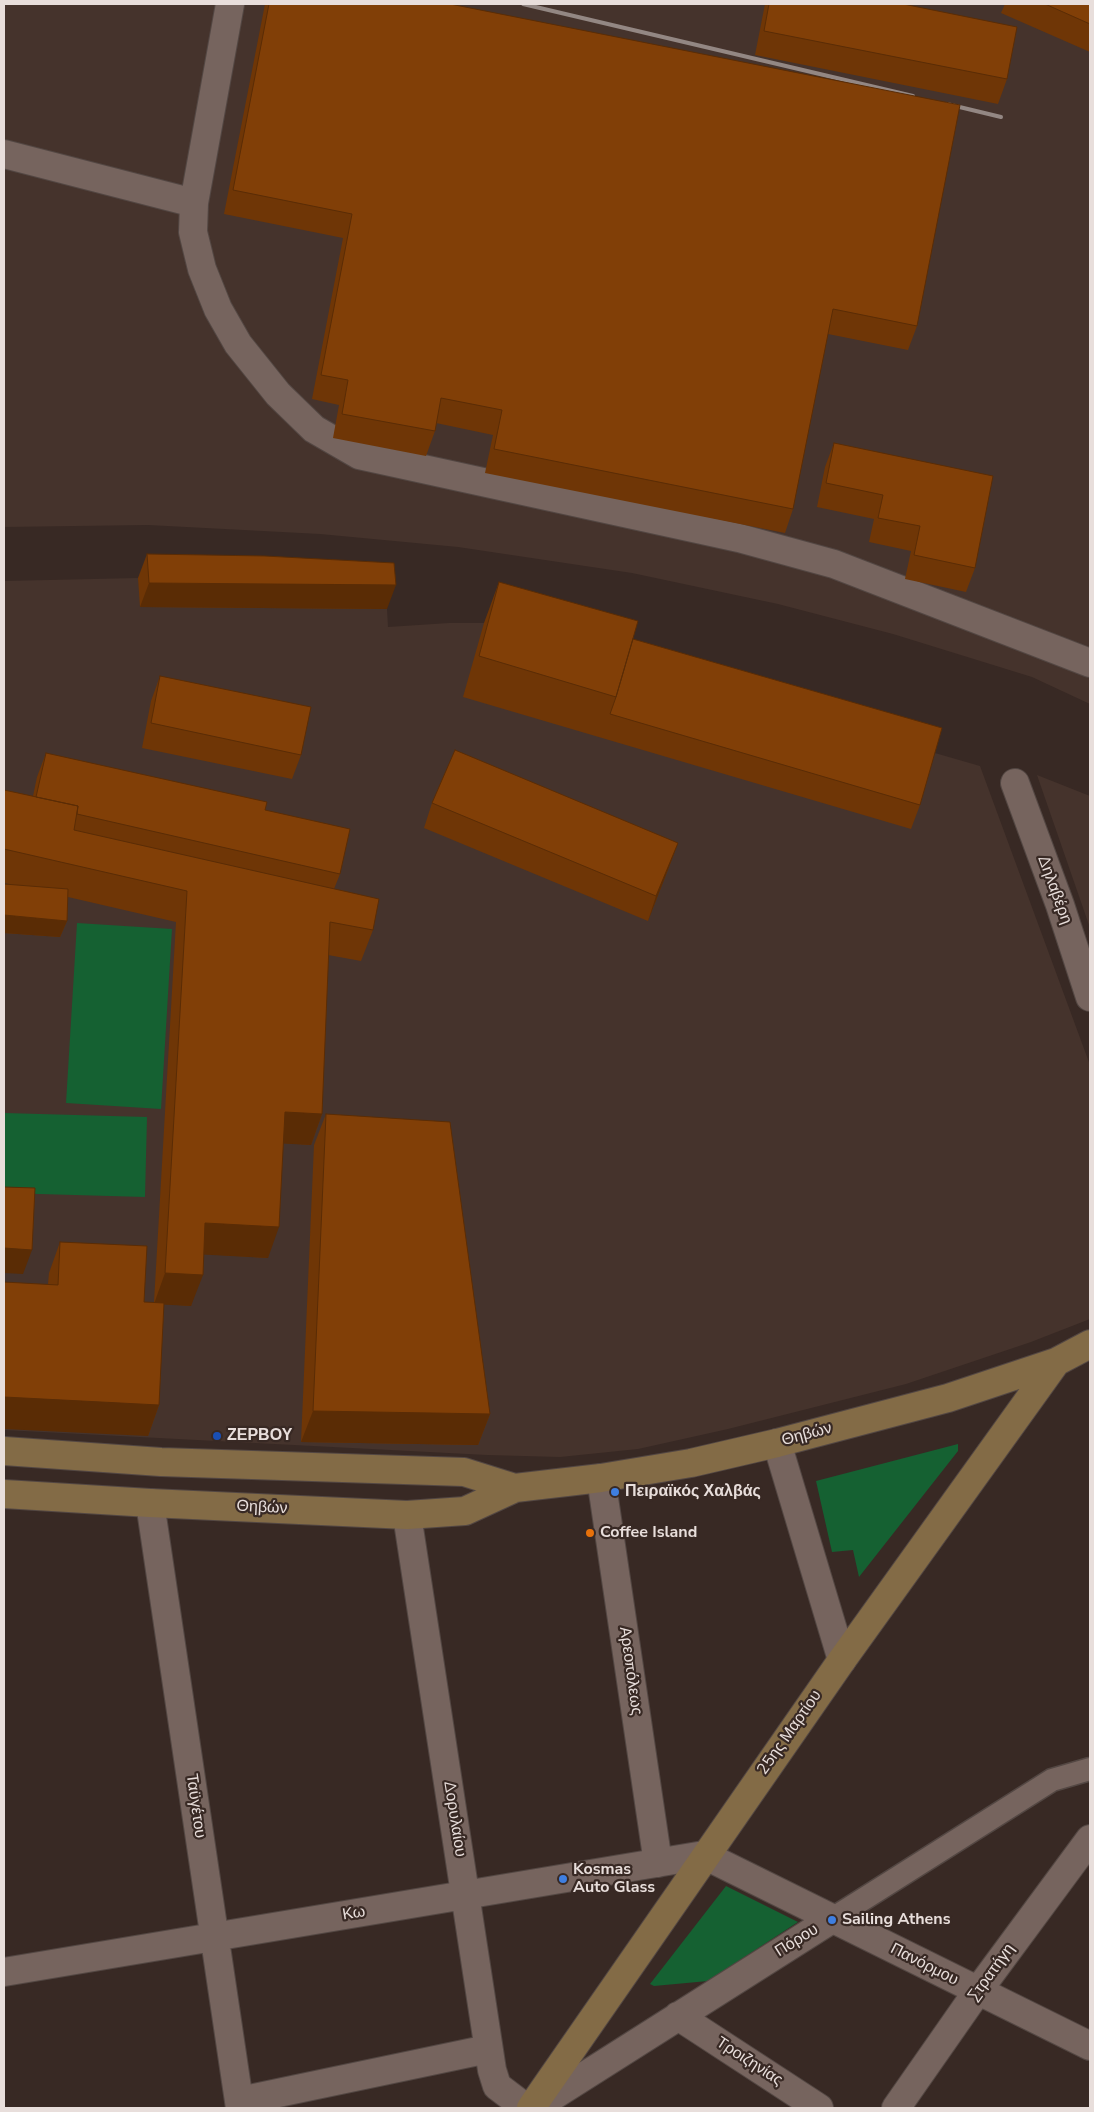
<!DOCTYPE html>
<html>
<head>
<meta charset="utf-8">
<style>
	body { margin:0 }
	#map { position:relative; width:1094px; height:2112px; overflow:hidden; background:#382924; font-family:"Nunito Sans",sans-serif }
	canvas { display:block }
	.frame { position:absolute; inset:0; border:5px solid #e8dedb; pointer-events:none }
</style>
</head>
<body>
<div id="map">
<canvas width="1094" height="2112"></canvas>
<div class="frame"></div>
</div>
<script>
const ctx = document.querySelector('canvas').getContext('2d');
ctx.lineJoin = 'round';
function fill(path, color) {
  ctx.fillStyle = color;
  ctx.fill(path, 'evenodd');
}
function shape(rows) {
  const path = new Path2D();
  for (const r of rows) {
    path.moveTo(r[0], r[1]);
    for (let i = 2; i < r.length; i += 2) path.lineTo(r[i], r[i + 1]);
  }
  return path;
}
function trace(path, color, width, dash) {
  ctx.strokeStyle = color;
  ctx.lineWidth = width;
  ctx.lineCap = dash ? 'butt' : 'round';
  ctx.setLineDash(dash || []);
  ctx.stroke(path);
}
function label(font, color, halo, rows, align = 'center') {
  ctx.font = font + ' "Nunito Sans",sans-serif';
  ctx.lineWidth = 4.5;
  ctx.setLineDash([]);
  ctx.textBaseline = 'middle';
  ctx.strokeStyle = halo;
  ctx.fillStyle = color;
  for (const [text, x, y, turn = 0] of rows) {
    ctx.save();
    ctx.translate(x, y);
    ctx.rotate((+turn || 0) * Math.PI / 180);
    ctx.textAlign = isNaN(turn) ? turn : align;
    if (halo) ctx.strokeText(text, 0, 0);
    ctx.fillText(text, 0, 0);
    ctx.restore();
  }
}
fill(shape([
	[4,4,1090,4,1090,704,1032,677,893,634,778,604,632,573,458,547,320,534,148,525,4,527],
	[138,578,387,609,388,627,449,623,484,623,980,766,1090,1065,1090,1319,1031,1342,906,1384,728,1429,638,1449,560,1457,487,1455,4,1430,4,581],
	[1037,775,1090,796,1090,928]
]), '#45332c');
fill(shape([
	[77,923,172,929,161,1109,66,1103],
	[4,1113,147,1117,145,1197,4,1193],
	[958,1444,958,1451,859,1577,853,1550,832,1552,816,1481],
	[726,1886,798,1922,708,1981,654,1986,650,1984]
]), '#156132');
const pedestrian = shape([
	[832,1919,1052,1780,1090,1769]
]);
const minor = shape([
	[230,4,194,203,193,232,202,269,218,309,238,344,278,394,314,429,359,455,739,538,834,564,1090,663],
	[4,154,194,203],
	[1015,783,1060,905,1090,997],
	[777,1443,842,1660],
	[601,1478,658,1863],
	[150,1503,240,2108],
	[407,1515,492,2070,497,2086,526,2108],
	[4,1972,704,1855,1090,2046],
	[678,2016,819,2108],
	[240,2101,488,2049],
	[534,2108,832,1919],
	[896,2108,977,1992,1090,1839]
]);
const secondary = shape([
	[4,1451,161,1462,464,1472,515,1488],
	[4,1494,150,1503,407,1515,465,1511,515,1488,601,1478,691,1463,777,1443,948,1398,1056,1362,1090,1344],
	[531,2108,842,1660,1056,1362]
]);
trace(pedestrian, '#534743', 25);
trace(minor, '#534743', 30);
trace(secondary, '#534743', 30);
trace(pedestrian, '#76645e', 22);
trace(minor, '#76645e', 28);
trace(secondary, '#836b46', 28);
trace(shape([
	[523,4,913,96],
	[947,104,1001,117]
]), '#938783', 4);
fill(shape([
	[265,4,450,4,917,326,908,350,828,334,793,509,785,533,485,473,493,435,436,423,435,431,426,456,333,438,339,405,312,399,343,238,224,214],
	[765,4,903,4,1007,79,998,104,755,55],
	[1005,4,1090,4,1090,52,1001,13],
	[834,443,975,568,966,592,905,579,911,551,869,542,874,519,817,507,825,467],
	[147,554,387,609,140,607,138,578],
	[499,582,633,639,920,805,911,829,463,697,484,623],
	[160,676,301,755,292,779,142,748,151,701],
	[46,753,265,810,340,874,334,889,373,930,361,961,328,955,322,1114,311,1145,283,1143,268,1258,204,1254,191,1306,164,1304,159,1405,148,1436,48,1284,49,1273,60,1242,144,1302,154,1302,176,922,68,897,67,921,60,937,4,933,4,884,14,885,4,883,4,790,33,796,37,777],
	[432,803,678,843,669,867,648,921,424,828],
	[326,1114,490,1414,478,1445,301,1442,314,1145]
]), '#6f3606');
fill(shape([
	[149,583,396,585,387,609,140,607],
	[678,843,669,867,648,921,656,896],
	[4,915,67,921,60,937,4,933],
	[285,1112,322,1114,311,1145,274,1143],
	[205,1223,279,1227,268,1258,194,1254],
	[4,1248,32,1250,23,1274,4,1273],
	[165,1273,203,1275,191,1306,154,1304],
	[4,1397,159,1405,148,1436,4,1429],
	[313,1411,490,1414,478,1445,301,1442]
]), '#5a2c05');
const building = shape([
	[269,4,450,4,960,105,917,326,833,309,793,509,494,449,502,410,441,398,435,431,342,414,348,380,321,375,352,214,233,190,269,4],
	[769,4,903,4,1017,27,1007,79,764,31,769,4],
	[1045,4,1090,4,1090,24,1045,4],
	[834,443,993,476,975,568,914,555,920,526,878,518,883,495,826,483,834,443],
	[147,554,265,556,394,563,396,585,149,583,147,554],
	[499,582,638,621,616,697,479,656,499,582],
	[633,639,942,728,920,805,610,714,616,697,633,639],
	[160,676,311,707,301,755,151,723,160,676],
	[455,750,678,843,656,896,432,803,455,750],
	[46,753,267,802,265,810,350,829,340,874,77,814,78,806,36,797,46,753],
	[4,790,78,806,74,830,379,899,373,930,330,922,322,1114,285,1112,279,1227,205,1223,203,1275,165,1273,187,891,4,849,4,790],
	[4,884,68,889,67,921,4,915,4,884],
	[326,1114,450,1122,490,1414,313,1411,326,1114],
	[4,1187,35,1188,32,1250,4,1248,4,1187],
	[60,1242,147,1246,144,1302,164,1303,159,1405,4,1397,4,1282,58,1285,60,1242]
]);
fill(building, '#813f07');
trace(building, '#5a2c05', 1);
for (const [x, y, r, color] of [
	[217,1436,5,"#1a4fb4"],
	[615,1492,5,"#3f7fe0"],
	[590,1533,5,"#e8710a"],
	[563,1879,5,"#3f7fe0"],
	[832,1920,5,"#3f7fe0"]
]) {
  const dot = new Path2D();
  dot.arc(x, y, r, 0, 2 * Math.PI);
  ctx.fillStyle = color;
  ctx.fill(dot);
  trace(dot, '#382924', 2);
}
label('16px', '#e8dedb', '#382924', [
	["Δηλαβέρη",1054,890,70],
	["Θηβών",807,1435,-15],
	["Θηβών",262,1508,3],
	["Αρεοπόλεως",630,1671,82],
	["25ης Μαρτίου",790,1733,-55],
	["Ταϋγέτου",195,1806,82],
	["Δορυλαίου",454,1819,81],
	["Κω",354,1914,-9],
	["Πόρου",797,1941,-32],
	["Πανόρμου",924,1965,27],
	["Στρατήγη",992,1973,-54],
	["Τροιζηνίας",749,2062,33]
]);
label('bold 16px', '#e8dedb', '#382924', [
	["ΖΕΡΒΟΥ",227,1436],
	["Πειραϊκός Χαλβάς",625,1492],
	["Coffee Island",600,1533],
	["Kosmas",573,1870],
	["Auto Glass",573,1888],
	["Sailing Athens",842,1920]
], 'left');
</script>
</body>
</html>
